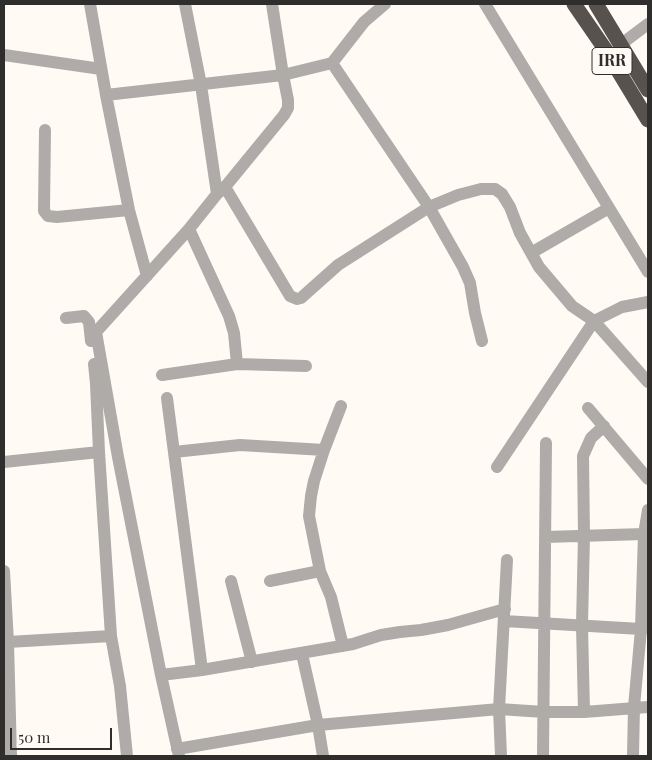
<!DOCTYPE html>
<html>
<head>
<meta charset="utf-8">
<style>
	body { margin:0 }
	#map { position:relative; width:652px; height:760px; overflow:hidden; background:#fffbf4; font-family:"Playfair Display",serif }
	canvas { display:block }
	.frame { position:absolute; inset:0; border:5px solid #302e2c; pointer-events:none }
	.scale { position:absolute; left:10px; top:728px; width:102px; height:22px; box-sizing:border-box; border:2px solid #302e2c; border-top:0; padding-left:6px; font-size:15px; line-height:18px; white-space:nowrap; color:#302e2c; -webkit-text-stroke:4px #fffbf4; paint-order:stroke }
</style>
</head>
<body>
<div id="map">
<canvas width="652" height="760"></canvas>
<div class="frame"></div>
<div class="scale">50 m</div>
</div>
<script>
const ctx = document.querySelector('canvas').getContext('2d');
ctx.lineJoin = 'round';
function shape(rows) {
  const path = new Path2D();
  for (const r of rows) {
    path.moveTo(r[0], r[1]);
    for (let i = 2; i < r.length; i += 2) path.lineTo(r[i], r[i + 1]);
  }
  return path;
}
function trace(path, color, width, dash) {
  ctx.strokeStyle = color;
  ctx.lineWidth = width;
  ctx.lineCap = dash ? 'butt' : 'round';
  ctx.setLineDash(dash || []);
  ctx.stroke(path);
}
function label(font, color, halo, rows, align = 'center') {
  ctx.font = font + ' "Playfair Display",serif';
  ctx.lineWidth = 4;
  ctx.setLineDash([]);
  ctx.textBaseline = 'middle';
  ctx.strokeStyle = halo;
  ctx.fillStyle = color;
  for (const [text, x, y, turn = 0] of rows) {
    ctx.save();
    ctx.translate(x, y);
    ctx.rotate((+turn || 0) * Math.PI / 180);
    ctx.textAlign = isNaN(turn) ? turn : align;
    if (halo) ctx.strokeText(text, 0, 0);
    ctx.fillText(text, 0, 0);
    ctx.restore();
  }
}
trace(shape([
	[90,4,106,95],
	[185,4,201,85,217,194],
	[485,4,648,272],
	[620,45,648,24],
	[4,55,101,69],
	[332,63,429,207,463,267,470,283,475,313,482,341],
	[45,130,44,211,48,216,57,217,129,210],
	[225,187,290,296,297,299,301,298,338,265,429,207,458,195,481,189,495,189,502,194,510,207,520,233,539,267,572,306,594,321,648,382],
	[189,229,229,316,234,333,237,364,306,366],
	[531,253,609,208],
	[147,276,129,210,106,95,283,75,332,63,364,22,385,4],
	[66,318,84,316,89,322,91,341],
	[162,375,237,364],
	[167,398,202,670],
	[341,406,324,450,314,481,311,496,309,516,320,571,331,597,343,646],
	[588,408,648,479],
	[99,452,111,636,120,686,127,756],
	[174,452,240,445,324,450],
	[4,462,99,452,96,384,94,364],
	[497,467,594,321,622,307,648,302],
	[545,537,644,534],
	[4,571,8,642,111,636],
	[231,581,252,662],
	[270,581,320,571],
	[504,621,641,629,648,628],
	[8,642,11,756],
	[302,654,318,725,323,756],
	[161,675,202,670,353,644,381,635,400,632,421,630,448,625,505,609],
	[584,712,582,625,584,535,583,456,591,438,604,426],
	[177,749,318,725,499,709,544,712,584,712,648,707],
	[179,756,161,675,118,457,96,332,189,229,217,194,225,187,284,115,288,108,288,100,283,75,272,4],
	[501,756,499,709,507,560],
	[543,756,546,443],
	[633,756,634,707,641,629,644,534,648,510]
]), '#aeaba9', 12);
trace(shape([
	[574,4,605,49,648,120],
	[596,4,648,90]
]), '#58524e', 15);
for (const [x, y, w] of [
	[612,61,40]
]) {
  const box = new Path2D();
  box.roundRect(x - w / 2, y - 13.5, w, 27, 4);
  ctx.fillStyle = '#fffbf4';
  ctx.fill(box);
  trace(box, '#302e2c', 1);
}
label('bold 16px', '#302e2c', null, [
	["IRR",612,61]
]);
</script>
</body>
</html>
